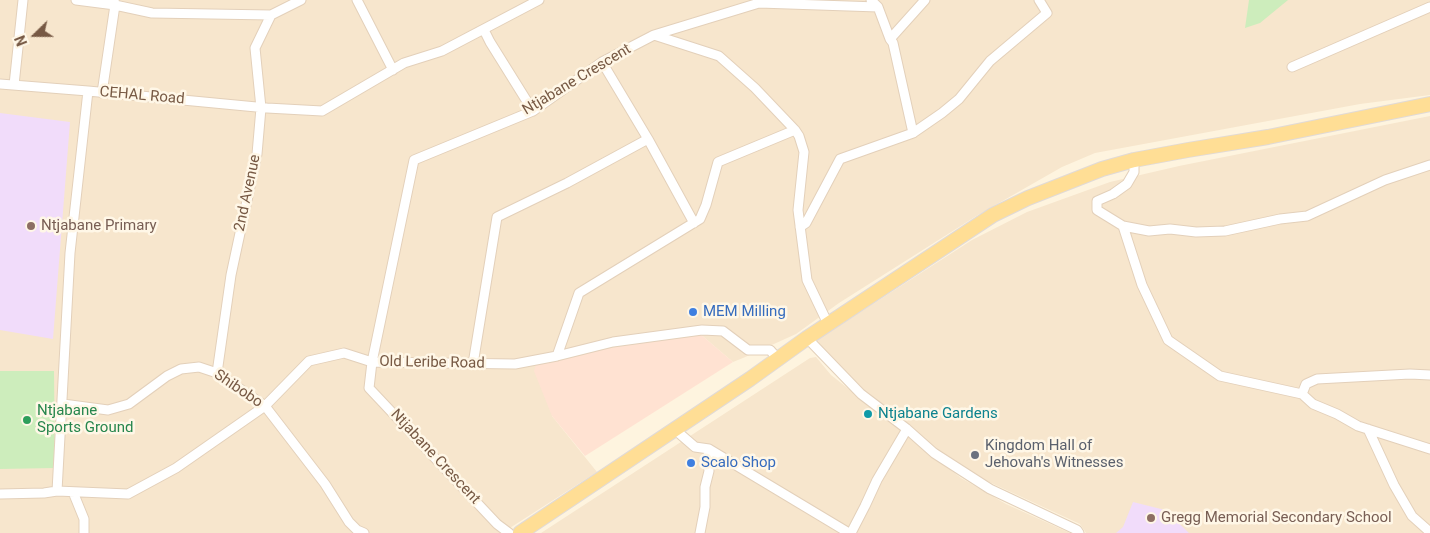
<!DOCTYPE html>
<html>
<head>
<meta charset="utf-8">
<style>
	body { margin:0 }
	#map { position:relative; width:1430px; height:533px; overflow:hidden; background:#fef4df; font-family:Roboto,sans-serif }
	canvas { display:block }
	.north { position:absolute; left:10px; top:10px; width:50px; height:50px; -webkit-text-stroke:4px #fff7e7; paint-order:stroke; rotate:248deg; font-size:14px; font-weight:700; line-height:20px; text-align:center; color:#775944 }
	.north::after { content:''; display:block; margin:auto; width:18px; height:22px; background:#775944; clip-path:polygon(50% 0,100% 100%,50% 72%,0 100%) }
</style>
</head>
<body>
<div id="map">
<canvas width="1430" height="533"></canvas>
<div class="north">N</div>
</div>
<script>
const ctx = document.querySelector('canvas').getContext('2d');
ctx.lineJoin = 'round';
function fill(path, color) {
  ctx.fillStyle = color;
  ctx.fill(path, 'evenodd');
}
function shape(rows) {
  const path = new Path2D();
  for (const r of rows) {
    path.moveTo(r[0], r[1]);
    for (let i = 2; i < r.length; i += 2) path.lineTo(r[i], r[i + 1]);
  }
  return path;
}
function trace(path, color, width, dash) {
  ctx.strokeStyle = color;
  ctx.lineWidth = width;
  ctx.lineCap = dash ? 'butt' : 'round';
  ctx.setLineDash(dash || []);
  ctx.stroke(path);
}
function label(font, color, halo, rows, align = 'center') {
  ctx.font = font + ' Roboto,sans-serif';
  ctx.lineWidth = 5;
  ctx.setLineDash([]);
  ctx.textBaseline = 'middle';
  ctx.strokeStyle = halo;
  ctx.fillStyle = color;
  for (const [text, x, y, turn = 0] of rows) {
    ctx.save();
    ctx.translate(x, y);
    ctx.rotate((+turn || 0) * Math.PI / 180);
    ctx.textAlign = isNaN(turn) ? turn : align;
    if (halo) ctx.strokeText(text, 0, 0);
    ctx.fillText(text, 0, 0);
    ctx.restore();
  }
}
fill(shape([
	[0,0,1430,0,1430,95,1360,104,1095,153,1062,167,978,215,839,303,796,334,743,358,733,362,699,333,552,416,597,472,502,533,0,533],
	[1430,116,1430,533,1086,533,1080,524,974,475,956,464,859,387,828,355,817,340,972,240,1027,212,1110,182,1179,166],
	[816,357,831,375,961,478,1006,504,1070,533,541,533,810,358]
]), '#f7e6cd');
fill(shape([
	[699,333,733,362,585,456,552,416,534,371,537,362,686,334]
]), '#ffe2d2');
fill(shape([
	[0,113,70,122,53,339,0,330],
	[1133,502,1165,510,1189,533,1116,533,1123,527]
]), '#f1dcfa');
fill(shape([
	[1249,0,1288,0,1260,23,1245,28],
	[0,371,54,371,55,468,0,469]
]), '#cdedbc');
const minor = shape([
	[76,0,115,5,152,13,271,15],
	[357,0,393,70],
	[484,30,490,42,533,111],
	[654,35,759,3,878,7],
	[890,39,925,0],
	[602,62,648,139,694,223],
	[1292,67,1430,7],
	[0,84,88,91],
	[14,85,23,0],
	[102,93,115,5,114,0],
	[913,133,942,113,959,99,990,61,1047,13,1039,0],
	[1134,160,1134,172,1127,184,1113,194,1097,201,1097,210,1123,226,1142,285,1168,340,1220,376,1302,394,1313,404,1337,414,1358,426,1430,449],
	[1123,226,1149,231,1170,229,1196,232,1225,231,1280,219,1307,216,1385,180,1430,165],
	[800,227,806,223,840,159,913,133,893,43,890,39,878,7,871,0],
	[807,338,861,394,907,429,934,453,990,489,1077,530,1079,533],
	[557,356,579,293,700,219,706,205,718,162,795,130],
	[473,364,497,217,567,183,648,139],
	[217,373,231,275,257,154,261,108,255,48,271,15,301,0],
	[1302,394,1306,384,1317,379,1410,374,1430,375],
	[63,404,108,410,129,404,167,376,181,369,199,367,217,373,265,406,325,484,349,522,357,530,364,533],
	[677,428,680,434,695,447,709,449,849,533],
	[1368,429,1394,485,1412,516,1430,532],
	[57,491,70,253,88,91,267,108,322,111,404,63,442,51,539,0],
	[73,492,84,519,84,533],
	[0,494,44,493,57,491,128,494,176,468,265,406,309,361,344,353,372,362,515,364,557,356,613,342,702,330,723,331,748,350,770,350,778,359],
	[509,533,497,524,369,388,372,362,414,160,533,111,602,62,654,35,719,56,755,88,795,130,799,136,804,152,798,210,807,280,828,324],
	[700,533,705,507,705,487,709,471,708,460,709,449],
	[851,533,865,506,877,480,907,429]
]);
const primary = shape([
	[520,533,750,379,807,338,993,215,1028,198,1102,169,1134,160,1188,150,1268,137,1430,104]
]);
trace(minor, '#e3d0ba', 11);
trace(primary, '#e1dad6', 16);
trace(minor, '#fff', 9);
trace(primary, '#ffde95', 14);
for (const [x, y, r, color] of [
	[31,226,5,"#8d6e63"],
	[693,312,5,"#3f7fe0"],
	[868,414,5,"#0f9aa8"],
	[27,420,5,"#2e9e5b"],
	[975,455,5,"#6b7280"],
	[691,463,5,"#3f7fe0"],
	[1151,518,5,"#8d6e63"]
]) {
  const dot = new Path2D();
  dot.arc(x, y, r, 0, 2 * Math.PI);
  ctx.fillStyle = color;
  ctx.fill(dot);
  trace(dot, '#fff7e7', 2);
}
label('15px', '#775944', '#fff7e7', [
	["Ntjabane Crescent",577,80,-31],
	["CEHAL Road",142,96,5],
	["2nd Avenue",248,193,-78],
	["Old Leribe Road",432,363,1],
	["Shibobo",238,389,34],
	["Ntjabane Crescent",435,457,47]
]);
label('15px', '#785e54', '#fff7e7', [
	["Ntjabane Primary",41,226],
	["Gregg Memorial Secondary School",1161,518]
], 'left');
label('15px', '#366cbe', '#fff7e7', [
	["MEM Milling",703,312],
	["Scalo Shop",701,463]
], 'left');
label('15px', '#27864d', '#fff7e7', [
	["Ntjabane",37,411],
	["Sports Ground",37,428]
], 'left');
label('15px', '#0d838f', '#fff7e7', [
	["Ntjabane Gardens",878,414]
], 'left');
label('15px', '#5b616d', '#fff7e7', [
	["Kingdom Hall of",985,446],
	["Jehovah's Witnesses",985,463]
], 'left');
</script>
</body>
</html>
